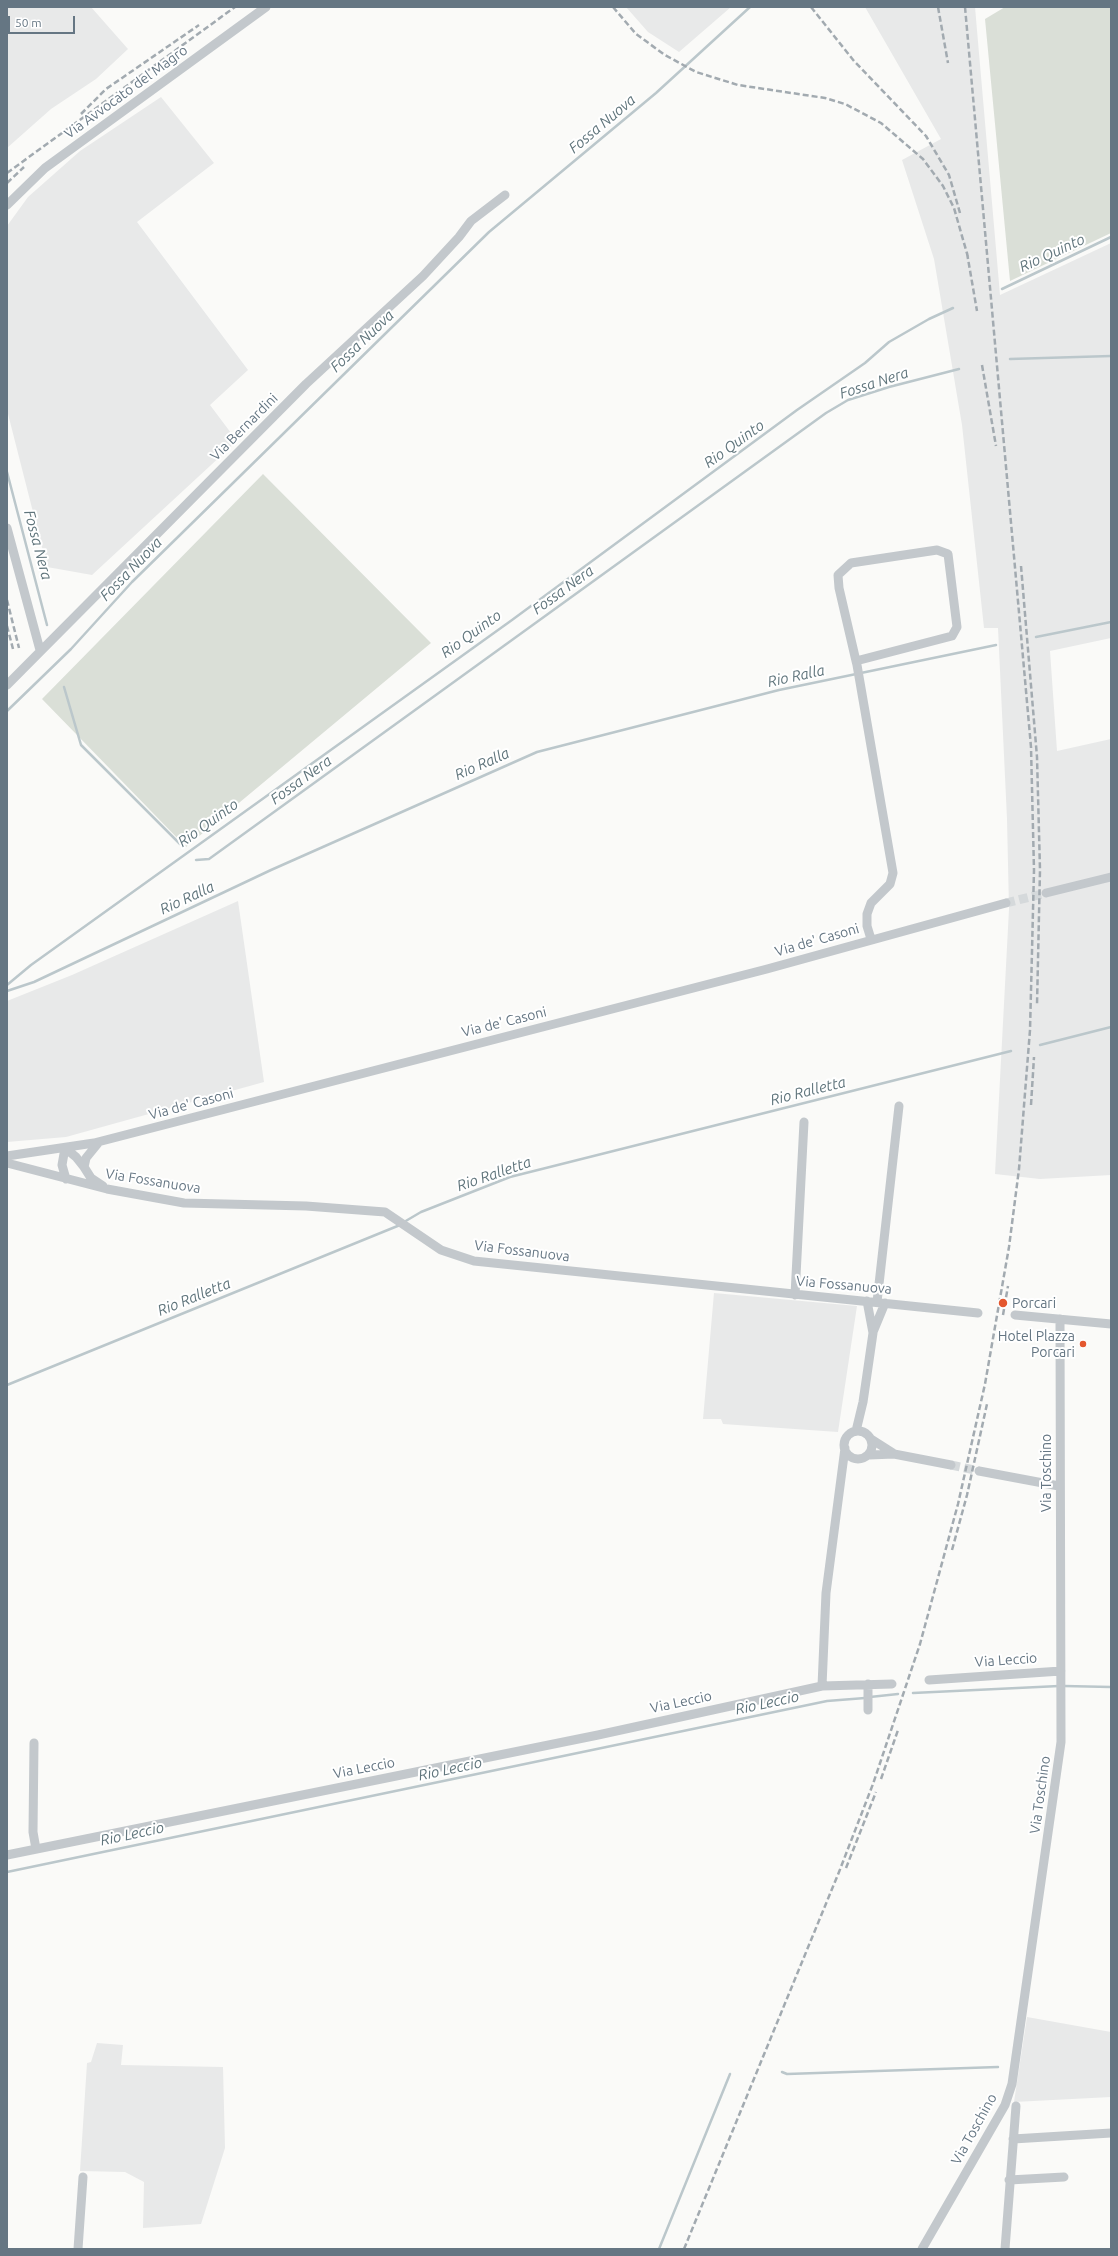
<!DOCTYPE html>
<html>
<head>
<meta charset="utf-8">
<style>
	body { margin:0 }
	#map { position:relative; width:1118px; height:2256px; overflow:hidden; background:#fafaf8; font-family:Ubuntu,sans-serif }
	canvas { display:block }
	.frame { position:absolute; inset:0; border:8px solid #657683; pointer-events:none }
	.scale { position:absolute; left:8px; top:16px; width:67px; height:18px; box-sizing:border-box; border:2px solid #657683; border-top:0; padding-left:5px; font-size:12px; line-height:14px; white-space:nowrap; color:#657683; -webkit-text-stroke:3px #fff; paint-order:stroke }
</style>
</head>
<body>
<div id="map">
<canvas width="1118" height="2256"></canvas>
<div class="frame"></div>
<div class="scale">50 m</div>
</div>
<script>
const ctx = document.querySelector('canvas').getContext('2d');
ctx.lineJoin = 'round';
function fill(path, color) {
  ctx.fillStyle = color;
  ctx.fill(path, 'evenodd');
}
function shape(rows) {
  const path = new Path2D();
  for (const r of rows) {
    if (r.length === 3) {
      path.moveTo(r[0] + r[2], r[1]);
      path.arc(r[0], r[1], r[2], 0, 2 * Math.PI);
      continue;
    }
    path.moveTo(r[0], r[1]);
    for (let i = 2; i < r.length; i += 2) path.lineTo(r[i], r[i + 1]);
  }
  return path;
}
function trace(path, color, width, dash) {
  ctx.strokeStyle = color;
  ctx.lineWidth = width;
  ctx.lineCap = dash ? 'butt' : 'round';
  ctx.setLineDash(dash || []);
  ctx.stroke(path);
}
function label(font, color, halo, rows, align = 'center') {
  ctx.font = font + ' Ubuntu,sans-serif';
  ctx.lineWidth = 4;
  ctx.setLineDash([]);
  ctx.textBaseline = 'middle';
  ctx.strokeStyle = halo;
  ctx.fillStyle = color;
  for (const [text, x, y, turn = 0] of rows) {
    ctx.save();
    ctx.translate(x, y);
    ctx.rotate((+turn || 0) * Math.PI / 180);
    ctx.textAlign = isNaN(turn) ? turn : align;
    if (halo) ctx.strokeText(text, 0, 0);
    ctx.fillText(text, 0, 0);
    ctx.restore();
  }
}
fill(shape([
	[7,7,91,7,128,49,96,79,51,109,7,148],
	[626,7,731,7,679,52,648,32],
	[865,7,975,7,1000,295,1111,243,1111,638,1050,651,1057,751,1111,739,1111,1175,1040,1179,995,1174,1009,909,1007,819,998,628,984,628,962,425,934,259,902,160,941,139],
	[161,97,214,163,137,222,248,370,210,405,237,441,92,575,47,567,7,410,7,226,28,197,80,151],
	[238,901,264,1082,66,1137,7,1142,7,1001,72,975],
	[714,1293,857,1306,838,1432,723,1424,721,1419,703,1419],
	[1027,2017,1111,2032,1111,2097,1014,2102],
	[97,2043,123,2045,121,2065,223,2067,225,2148,201,2224,143,2228,144,2182,125,2172,80,2171,87,2063,91,2062]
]), '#e8e9e9');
fill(shape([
	[1005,7,1111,7,1111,233,1010,281,985,19],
	[263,474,431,643,186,847,42,699]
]), '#dadfd7');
trace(shape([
	[1002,289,1111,237],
	[1010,359,1111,356],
	[7,472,47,625],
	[1036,637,1111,622],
	[64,687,81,745,180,844],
	[7,711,71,649,132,582,489,232,656,93,750,7],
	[196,860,209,859,826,413,848,400,889,387,959,369],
	[7,985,31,965,512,620,797,410,865,363,889,342,929,319,953,308],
	[7,991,34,982,271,870,537,752,779,690,996,645],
	[1040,1045,1111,1027],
	[404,1222,421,1212,510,1177,1011,1051],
	[7,1385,400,1225],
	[1064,1686,1111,1687],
	[913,1693,1059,1686],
	[870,1697,898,1694],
	[7,1872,827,1701,865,1698],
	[782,2072,787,2074,998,2067],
	[659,2249,730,2074]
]), '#bbc7cb', 2.5);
trace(shape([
	[1006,903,1046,893],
	[951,1465,979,1471]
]), '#d5d9db', 9, [9, 4.5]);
trace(shape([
	[7,205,45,168,266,7],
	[7,528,40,650],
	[856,661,952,636,957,627,948,554,937,550,851,563,838,575,839,588,856,661,857,665,893,873,890,884,871,903,867,914,867,926,871,939],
	[7,685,306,384,423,276,459,237,471,221,505,195],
	[1046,893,1111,877],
	[99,1142,86,1158,84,1167,91,1178,103,1186],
	[7,1156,94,1143,767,969,1006,903],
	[7,1163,107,1189,184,1203,306,1206,385,1212,441,1250,474,1261,978,1313],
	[66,1179,62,1165,65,1148,76,1157,84,1167],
	[795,1295,804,1122],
	[877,1302,899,1106],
	[1015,1315,1111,1324],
	[873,1332,885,1303],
	[858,1445,14],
	[856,1431,863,1402,873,1333,867,1301],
	[871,1439,893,1453],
	[869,1455,894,1454,951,1465],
	[979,1471,1059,1486],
	[929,1680,1061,1671],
	[822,1686,826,1593,845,1448],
	[868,1710,868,1684],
	[34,1743,33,1832,36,1849],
	[7,1855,598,1735,822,1686,892,1684],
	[1013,2139,1111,2133],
	[1009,2180,1064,2177],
	[78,2249,83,2177],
	[922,2249,1005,2105,1012,2084,1061,1742,1060,1319],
	[1005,2249,1016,2106]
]), '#c3c8cc', 9);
trace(shape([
	[613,7,636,34,665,55,696,72,738,85,825,98,845,104,881,123,923,159,943,186,954,208,968,257],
	[811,7,854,61,926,136,949,175,960,213],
	[938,7,948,63],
	[81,114,106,89,199,25],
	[7,173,235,7],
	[7,183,24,167],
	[967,253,977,311],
	[982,365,996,446],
	[1021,566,1037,757,1040,870,1037,1005],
	[7,600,19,648],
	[7,626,13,649],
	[1031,1105,1034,1057],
	[1003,1315,1008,1286],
	[952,1550,967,1495,987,1404],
	[881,1779,898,1730],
	[846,1868,876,1792],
	[684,2249,839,1872,873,1784,920,1644,958,1504,985,1384,1009,1247,1019,1169,1030,1030,1032,951,1034,870,1031,747,965,7]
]), '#a2aab0', 2.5, [6, 3]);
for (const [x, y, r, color] of [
	[1003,1303,5,"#e4572e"],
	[1083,1344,4,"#e4572e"]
]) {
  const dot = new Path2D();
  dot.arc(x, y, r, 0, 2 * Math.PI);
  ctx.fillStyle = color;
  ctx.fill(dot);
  trace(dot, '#fff', 1.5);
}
label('14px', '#657683', '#fff', [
	["Via Avvocato del Magro",126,92,-36],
	["Via Bernardini",244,427,-45],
	["Via de' Casoni",817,940,-16],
	["Via de' Casoni",504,1022,-14],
	["Via de' Casoni",191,1104,-15],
	["Via Fossanuova",153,1181,9],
	["Via Fossanuova",522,1251,7],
	["Via Fossanuova",844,1285,5],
	["Via Toschino",1046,1473,-90],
	["Via Leccio",1006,1660,-4],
	["Via Leccio",681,1702,-12],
	["Via Leccio",364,1768,-11],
	["Via Toschino",1040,1795,-82],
	["Via Toschino",974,2129,-61]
]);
label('14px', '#657683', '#fff', [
	["Porcari",1012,1303],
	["Hotel Plazza",1075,1336,"right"],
	["Porcari",1075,1352,"right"]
], 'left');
label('italic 15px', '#60757c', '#fff', [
	["Fossa Nuova",602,124,-40],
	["Rio Quinto",1052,253,-25],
	["Fossa Nuova",362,341,-44],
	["Fossa Nera",874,383,-18],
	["Rio Quinto",734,444,-36],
	["Fossa Nera",38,545,75],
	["Fossa Nuova",131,569,-46],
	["Fossa Nera",563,590,-36],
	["Rio Quinto",471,634,-36],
	["Rio Ralla",796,676,-12],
	["Rio Ralla",482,764,-24],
	["Fossa Nera",301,780,-36],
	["Rio Quinto",208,823,-36],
	["Rio Ralla",187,898,-25],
	["Rio Ralletta",808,1091,-14],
	["Rio Ralletta",494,1174,-19],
	["Rio Ralletta",194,1297,-22],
	["Rio Leccio",767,1703,-12],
	["Rio Leccio",450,1769,-12],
	["Rio Leccio",132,1834,-12]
]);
</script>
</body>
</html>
